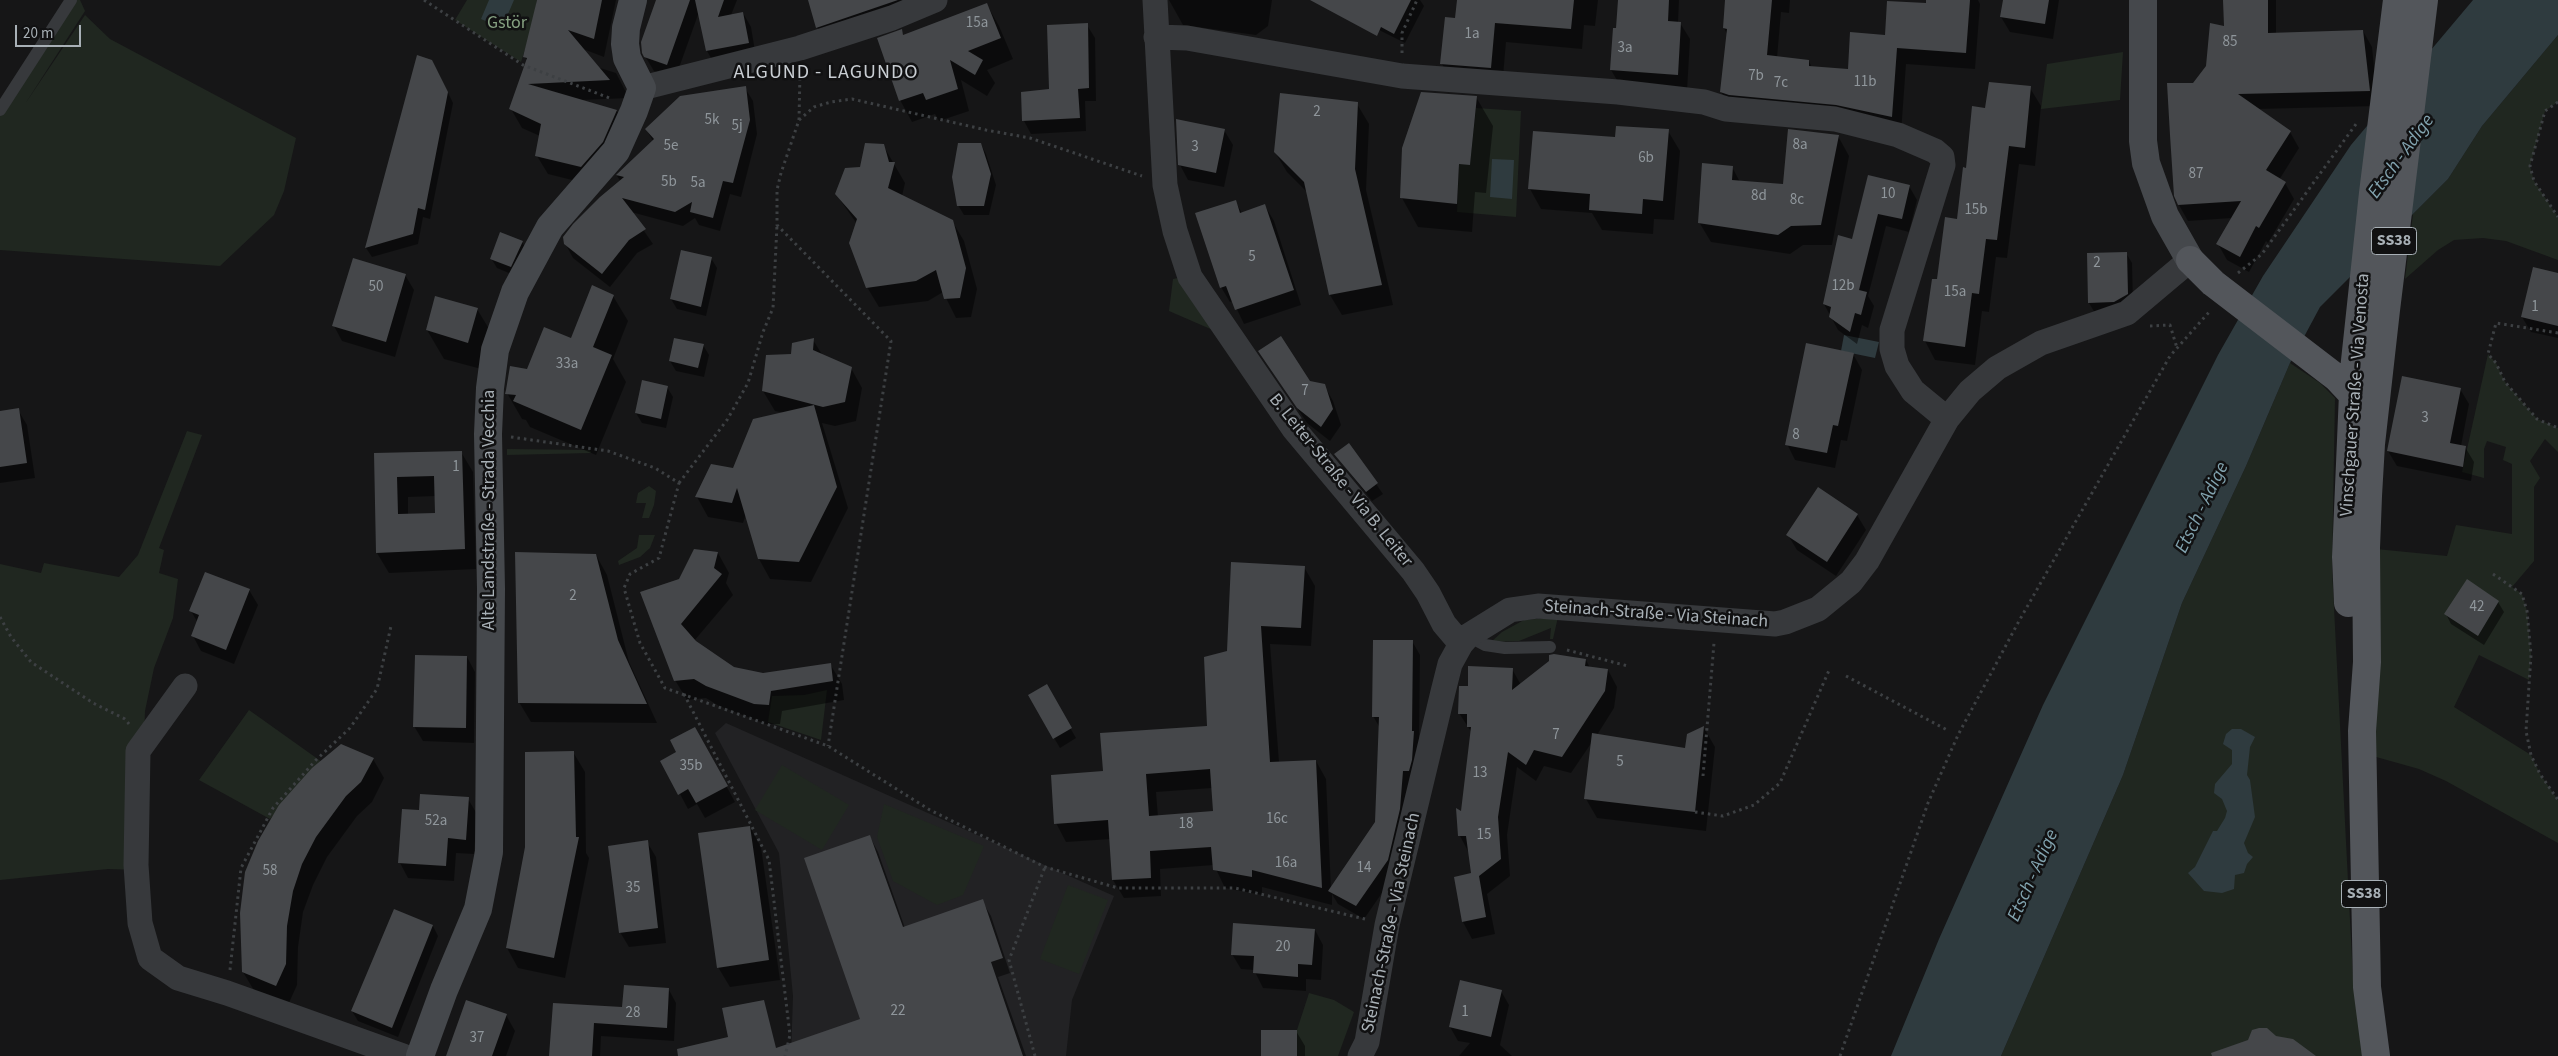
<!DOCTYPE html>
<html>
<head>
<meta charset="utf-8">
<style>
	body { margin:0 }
	#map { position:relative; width:2558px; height:1056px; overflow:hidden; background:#161617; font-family:"Source Sans 3",sans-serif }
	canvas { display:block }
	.scale { position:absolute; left:15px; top:25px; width:66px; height:22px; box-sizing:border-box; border:2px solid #a8b0b6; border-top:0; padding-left:6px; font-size:15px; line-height:18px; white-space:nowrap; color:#a8b0b6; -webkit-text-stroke:4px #111112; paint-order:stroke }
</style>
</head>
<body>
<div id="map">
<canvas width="2558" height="1056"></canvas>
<div class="scale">20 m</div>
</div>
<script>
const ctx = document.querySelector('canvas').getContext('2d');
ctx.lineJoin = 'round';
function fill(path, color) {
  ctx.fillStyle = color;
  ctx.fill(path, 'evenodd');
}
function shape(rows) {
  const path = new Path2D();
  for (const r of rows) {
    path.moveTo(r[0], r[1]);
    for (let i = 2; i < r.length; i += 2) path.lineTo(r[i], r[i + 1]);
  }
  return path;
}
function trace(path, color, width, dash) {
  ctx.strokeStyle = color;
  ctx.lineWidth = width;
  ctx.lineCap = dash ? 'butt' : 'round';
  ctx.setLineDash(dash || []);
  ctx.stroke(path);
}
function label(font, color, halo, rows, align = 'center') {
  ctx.font = font + ' "Source Sans 3",sans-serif';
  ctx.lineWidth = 5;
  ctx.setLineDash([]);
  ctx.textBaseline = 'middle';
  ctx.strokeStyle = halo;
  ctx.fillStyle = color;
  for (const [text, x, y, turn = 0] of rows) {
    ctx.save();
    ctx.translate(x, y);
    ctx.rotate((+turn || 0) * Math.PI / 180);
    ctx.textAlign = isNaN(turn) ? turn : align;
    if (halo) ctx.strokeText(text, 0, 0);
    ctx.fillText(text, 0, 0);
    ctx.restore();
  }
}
fill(shape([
	[726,723,1114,896,1072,1000,1066,1056,791,1056,793,996,779,853,715,733]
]), '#222224');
fill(shape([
	[71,0,80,0,85,11,25,104,85,15,110,39,296,138,284,191,274,215,220,266,0,250,0,111],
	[467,0,537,0,532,28,521,62,455,20],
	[2558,35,2558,102,2545,111,2530,166,2534,181,2558,217,2558,260,2506,241,2483,238,2454,240,2438,250,2405,279,2413,214,2448,179,2482,126],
	[2123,52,2120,100,2041,109,2047,64],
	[1476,108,1521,111,1516,217,1457,212,1459,164,1470,164],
	[1183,277,1222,334,1169,311,1173,279],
	[2488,354,2496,363,2505,382,2537,419,2558,428,2558,452,2545,439,2530,461,2540,478,2534,487,2534,561,2512,587,2522,594,2527,611,2531,655,2529,680,2479,655,2454,707,2531,755,2540,774,2558,800,2558,843,2446,781,2419,769,2362,753,2366,548,2447,556,2456,525,2512,534,2512,464,2503,460,2506,447,2487,441,2484,449,2484,478,2462,472],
	[2290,363,2320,383,2335,398,2332,569,2353,978,2364,1056,2001,1056,2123,775,2182,603,2246,466],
	[187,431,202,435,159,548,164,550,159,573,178,579,173,618,154,668,145,711,139,870,108,869,0,880,0,564,41,573,44,563,119,577,138,555],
	[507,449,590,450,591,453,507,455],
	[649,486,656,491,654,505,649,518,642,518,646,503,636,503,638,493],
	[639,535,655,535,650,548,640,557,619,565,618,561,637,548],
	[1558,617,1553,639,1550,639,1551,628,1519,641,1491,642,1502,632,1524,620],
	[827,690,821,740,768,722,772,696,804,695],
	[249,710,322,762,270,819,199,780],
	[782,765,849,805,822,850,755,810],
	[884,804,984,846,963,895,937,905,893,881,877,837],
	[1068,885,1108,900,1079,974,1040,959],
	[1309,993,1334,1000,1354,1012,1338,1056,1297,1056,1297,1030]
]), '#202720');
fill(shape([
	[489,0,514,0,502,28,481,19],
	[2473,0,2558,0,2558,35,2482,126,2448,179,2320,307,2290,363,2246,466,2182,603,2123,775,2001,1056,1891,1056,1939,939,2043,705,2218,355,2263,276,2351,145],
	[1492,159,1514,160,1512,199,1490,197],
	[1844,335,1879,342,1875,358,1841,351],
	[2232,729,2241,729,2255,737,2250,747,2247,775,2250,780,2255,817,2244,843,2248,853,2253,857,2247,864,2244,873,2235,875,2234,889,2222,893,2204,891,2188,873,2195,867,2213,831,2217,831,2225,818,2227,811,2222,799,2214,793,2215,784,2232,764,2232,750,2223,744,2226,734]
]), '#2f3b3f');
fill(shape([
	[538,0,616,0,604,57,583,49,597,67,616,73,629,98,581,100,617,111,627,129,592,185,548,174,537,156,540,136,522,128,511,109,527,61,525,57],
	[657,0,737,0,731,15,743,13,751,27,756,57,715,65,707,51,699,12,675,79,654,71,645,56],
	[809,0,936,0,826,42,817,27],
	[1169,0,1272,0,1268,26,1256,35,1183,25],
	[1339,0,1420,0,1424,6,1405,43,1347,14],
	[1458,0,1598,0,1595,26,1584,25,1582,49,1506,42,1502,88,1453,84,1442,64,1446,18,1456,19],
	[1619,0,1679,0,1678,23,1680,23,1690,39,1687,91,1621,87,1611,70,1614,30,1618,30],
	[1726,0,1790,0,1789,13,1781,12,1777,58,1809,61,1812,68,1849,71,1886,36,1927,5,1927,0,1978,0,1980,4,1975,69,1906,64,1901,133,1731,108,1721,92,1727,34,1724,28],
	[2004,0,2059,0,2053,39,2010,32,2001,17],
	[2224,0,2276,0,2276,34,2363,31,2372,47,2378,106,2257,109,2290,132,2299,148,2279,180,2285,183,2294,199,2268,243,2266,241,2249,272,2227,260,2218,244,2232,218,2188,221,2179,205,2194,84,2207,67,2225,27],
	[987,5,999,26,1013,59,987,70,995,83,987,96,961,80,969,111,939,121,935,114,912,122,900,100,901,31,904,36],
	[1087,25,1095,38,1096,101,1085,101,1086,131,1031,134,1024,121,1050,90],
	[418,57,438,72,453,103,430,219,423,217,418,244,372,257,366,248],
	[745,88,753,101,757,134,741,197,730,194,720,231,699,225,695,218,683,226,631,212,653,244,637,253,610,287,573,258,565,243,621,182,617,176,653,141,646,129],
	[2030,88,2041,106,2035,166,2019,164,2007,258,1996,257,1989,312,1982,311,1975,365,1935,360,1925,341,1938,281,1958,220,1967,169,1986,109],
	[1476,97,1493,126,1486,193,1475,192,1472,232,1418,227,1402,198],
	[1357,104,1369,124,1366,190,1393,305,1342,315,1330,295,1308,193,1287,172,1275,152],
	[1224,130,1233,145,1224,187,1188,180,1180,165],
	[1668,131,1680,151,1674,220,1654,219,1653,234,1602,230,1592,213,1541,209,1530,189,1616,138],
	[1838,136,1849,156,1832,245,1803,245,1790,254,1711,242,1699,222,1732,167,1740,182,1784,185],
	[981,144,986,154,996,185,989,215,964,215,958,205],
	[883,145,905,183,902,196,952,221,964,241,977,289,971,317,956,318,943,292,928,301,879,307,867,287,857,224,836,194],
	[1869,176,1909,186,1917,200,1909,232,1886,226,1868,296,1874,306,1868,328,1862,325,1857,344,1838,330,1824,304,1853,240],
	[1235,201,1242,213,1265,206,1274,221,1301,305,1244,324,1233,301,1230,302,1221,287],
	[522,242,528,252,516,276,497,268,491,258],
	[2126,253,2132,263,2133,304,2095,313,2089,303],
	[711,258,717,268,706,316,677,309,671,299],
	[2558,274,2558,338,2531,332,2522,317],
	[405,275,414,290,395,357,342,341,334,326],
	[613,296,628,321,613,359,626,382,596,455,530,427,526,420,522,419,507,393,528,370,571,340],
	[477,309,494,337,485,370,444,359,427,330],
	[813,340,823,356,851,368,862,388,856,421,835,426,822,423,848,508,811,582,770,579,759,559,746,514,743,523,708,517,697,497,734,469,784,413,775,411,763,391],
	[703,345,709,355,704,377,676,371,670,361],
	[1260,352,1309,382,1324,385,1333,401,1341,425,1330,441,1307,423],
	[1853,354,1862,370,1847,441,1841,440,1835,468,1795,460,1787,444],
	[667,387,673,397,666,428,642,423,636,413],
	[2460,389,2469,404,2461,446,2465,447,2474,462,2471,481,2397,466,2388,451],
	[18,410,27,425,35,478,0,483,0,413],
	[1349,445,1383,494,1372,501,1336,455],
	[461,452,473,472,476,569,389,573,377,553,375,454],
	[436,496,436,514,408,515,408,497],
	[1818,489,1857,515,1866,530,1836,576,1797,550,1788,535],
	[718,553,729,573,726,583,733,595,694,641,734,668,763,675,830,664,842,684,844,700,782,711,780,724,766,724,719,706,706,698,687,700,675,680,680,580],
	[596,555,607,575,629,662,657,723,531,722,519,702],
	[1304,567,1315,586,1311,646,1270,644,1279,762,1316,761,1326,779,1331,889,1376,823,1380,728,1373,716,1412,641,1420,655,1419,742,1395,874,1364,919,1338,904,1332,894,1332,905,1262,887,1262,895,1225,888,1214,865,1160,869,1161,896,1124,898,1113,880,1111,839,1066,842,1056,823,1104,773,1209,727,1228,652],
	[1212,788,1214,812,1158,817,1156,792],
	[249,590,258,605,234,664,201,651,193,636,198,623,191,611],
	[2498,602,2504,612,2484,645,2451,624,2446,614],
	[467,657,475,672,474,743,423,741,414,726],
	[1586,660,1590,668,1608,670,1617,687,1614,708,1597,735,1687,749,1688,735,1704,728,1715,747,1706,831,1597,818,1586,799,1592,742,1571,773,1544,766,1536,781,1517,767,1507,835,1510,876,1487,894,1495,934,1472,939,1463,922,1456,878,1472,873,1469,853,1460,836,1472,733,1459,713,1469,688,1512,669,1521,685],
	[1046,686,1076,738,1060,748,1029,696],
	[703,743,735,802,705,818,697,804,688,809,680,794],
	[573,752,585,772,586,853,589,858,565,978,518,968,507,948,526,848],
	[373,759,384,778,372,802,357,816,327,857,313,885,303,912,298,947,297,985,288,1005,255,992,243,972,242,913],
	[468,799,477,814,474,854,456,853,454,881,408,878,400,863,420,812],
	[750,827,761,847,780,980,730,987,718,967],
	[870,837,878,852,905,928,982,901,991,916,1010,973,998,977,1026,1056,797,1056,862,1020],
	[647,842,656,857,666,943,629,947,620,932],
	[395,910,433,926,438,936,398,1037,358,1021,352,1011],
	[1315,930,1323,945,1321,980,1306,979,1306,991,1263,988,1254,970,1241,969,1232,954],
	[669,990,676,1003,674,1041,601,1036,600,1056,551,1056,554,1005,624,1009],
	[1501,991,1509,1005,1500,1045,1512,1056,1459,1056,1470,1043,1458,1041,1450,1027],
	[506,1015,515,1031,506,1056,448,1056],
	[1296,1031,1305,1046,1305,1056,1262,1056]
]), '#0007');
fill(shape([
	[537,0,602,0,594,39,568,30,610,80,528,84,617,110,603,142,581,167,535,156,541,124,509,109,527,58,523,57],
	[656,0,690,0,667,65,644,57,642,53,641,42],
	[695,0,724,0,718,17,743,12,749,43,706,51],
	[808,0,898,0,816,28],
	[1310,0,1411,0,1394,34,1381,27,1377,36],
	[1457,0,1574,0,1571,29,1495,23,1491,68,1440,64,1445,17,1455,18],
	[1618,0,1669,0,1668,21,1681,22,1678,75,1610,70,1613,28,1616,28],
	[1725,0,1772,0,1767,55,1809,60,1809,66,1848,69,1850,32,1885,35,1887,1,1926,3,1926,0,1970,0,1966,53,1897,48,1892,117,1836,105,1729,95,1720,92,1727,29,1723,28],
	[2003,0,2049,0,2045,24,2000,17],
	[2223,0,2268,0,2268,33,2363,30,2370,91,2238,94,2291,131,2266,170,2286,182,2259,228,2256,226,2240,257,2216,244,2241,201,2178,205,2174,196,2170,135,2167,83,2193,83,2206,66,2210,23,2224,26],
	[987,3,1001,38,968,51,983,60,975,75,950,60,958,89,926,100,923,93,899,101,877,38,902,29,903,35],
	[1088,23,1089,88,1078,89,1080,118,1022,121,1021,92,1049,89,1047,25],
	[417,55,432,60,448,92,425,210,418,208,413,234,365,248],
	[1989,82,2031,86,2025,148,2009,146,1997,240,1986,239,1979,294,1972,293,1965,347,1923,341,1932,279,1937,279,1945,217,1957,219,1963,167,1966,168,1972,106,1985,108],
	[746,86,750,120,733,183,723,181,713,218,690,212,692,202,675,212,622,198,646,229,629,240,602,274,564,244,563,237,573,224,600,197,624,177,616,175,654,139,645,129,680,96],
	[1421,92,1477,96,1470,165,1459,164,1457,204,1400,198,1402,148],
	[1280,93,1358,102,1355,169,1382,285,1329,295,1304,182,1274,152],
	[1176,119,1225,129,1216,173,1178,165],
	[1616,126,1669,129,1663,201,1643,199,1642,214,1589,210,1590,194,1528,189,1533,131,1615,137],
	[1788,129,1839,135,1821,225,1791,226,1778,235,1698,223,1702,163,1733,166,1732,180,1783,184],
	[865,143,884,144,889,162,895,162,888,188,953,220,966,268,960,298,944,299,936,270,916,281,866,288,849,243,857,219,835,194,845,168,860,167],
	[958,143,981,143,991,174,984,206,957,206,952,177],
	[1868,175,1910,185,1902,219,1878,214,1859,290,1867,292,1861,315,1855,313,1850,332,1829,317,1831,307,1823,304,1838,235,1852,239],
	[1236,200,1240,213,1265,204,1294,290,1235,310,1226,286,1220,288,1195,213],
	[500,232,523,241,511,267,490,259],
	[681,250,712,257,701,307,670,299],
	[2127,252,2128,294,2114,302,2088,303,2087,253],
	[353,258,406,274,386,342,332,326],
	[2533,267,2558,273,2558,326,2521,317],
	[592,285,614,295,593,347,612,355,581,430,513,401,516,395,505,394,506,390,510,366,527,369,544,327,571,338],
	[435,296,478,308,468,343,426,330],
	[1281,336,1310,381,1325,384,1333,409,1321,427,1297,408,1258,351],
	[674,338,704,344,698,368,669,361],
	[814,338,813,350,852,367,845,402,823,407,762,391,766,355,791,354,792,343],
	[1806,343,1854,353,1838,426,1833,425,1827,453,1785,445],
	[2402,376,2461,388,2450,443,2466,446,2463,467,2387,451],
	[642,380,668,386,661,419,635,413],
	[814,405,837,487,799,562,758,559,737,488,732,503,695,497,711,464,733,468,753,419],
	[19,408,27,463,0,467,0,411],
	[1349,443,1378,483,1366,492,1334,454],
	[462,451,465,549,376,553,374,453],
	[434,476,435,513,398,514,397,477],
	[1818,487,1858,514,1827,562,1786,535],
	[694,549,718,552,714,568,722,574,681,624,696,641,734,667,763,673,831,663,833,681,771,691,769,705,754,704,706,686,694,679,674,681,640,592,679,579],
	[515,552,596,554,618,640,647,704,518,703],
	[1231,562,1305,566,1301,628,1261,626,1270,762,1316,760,1322,888,1252,870,1252,877,1213,870,1211,847,1150,851,1151,878,1112,880,1108,820,1054,824,1051,775,1103,771,1100,733,1207,726,1204,657,1227,651],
	[1210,769,1213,811,1149,816,1146,774],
	[205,572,250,589,226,650,191,636,199,615,189,611],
	[2467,579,2499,601,2478,636,2444,614],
	[1373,640,1413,640,1412,731,1414,731,1412,760,1409,771,1403,771,1400,809,1388,860,1356,906,1328,891,1375,822,1379,717,1372,717],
	[1554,654,1586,659,1585,666,1608,669,1605,691,1562,757,1534,750,1526,765,1508,752,1498,817,1501,859,1479,876,1486,917,1462,922,1454,877,1471,873,1466,836,1458,836,1456,808,1461,811,1471,727,1467,727,1467,714,1458,714,1459,686,1468,686,1468,666,1513,668,1512,690,1549,661,1549,655],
	[415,655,467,656,466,728,413,727],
	[1047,684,1072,728,1053,739,1028,695],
	[1704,726,1695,812,1584,799,1592,733,1685,748,1687,734],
	[695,727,728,786,696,803,688,789,678,795,660,761,676,752,670,740],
	[341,744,374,758,361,782,346,796,316,837,302,864,293,891,287,926,286,964,276,986,242,972,240,913,245,872,258,841,279,805,312,768],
	[574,751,576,837,579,837,554,958,506,948,525,847,525,752],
	[420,794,469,797,466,840,448,838,446,866,398,863,402,809,419,810],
	[750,826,769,960,717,968,698,833],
	[870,835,903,927,983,899,1003,958,991,962,1023,1056,678,1056,677,1049,728,1037,722,1008,764,1000,776,1048,860,1019,804,858],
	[648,840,658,928,619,933,608,846],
	[394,909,433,925,392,1028,351,1011],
	[1233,923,1315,929,1312,965,1298,964,1298,977,1253,973,1254,956,1231,955],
	[1460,980,1502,990,1491,1037,1449,1027],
	[624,985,669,988,667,1028,594,1023,592,1056,549,1056,553,1003,622,1007],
	[466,1000,507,1014,492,1056,446,1056],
	[2259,1028,2267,1028,2276,1036,2293,1039,2316,1056,2212,1056,2211,1053,2248,1040,2252,1030],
	[1261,1030,1297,1030,1297,1056,1261,1056]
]), '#45474a');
trace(shape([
	[424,0,523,65,612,99],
	[1402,53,1402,33,1417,0],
	[800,72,799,120,781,173,777,190,777,225,891,341,828,746],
	[2558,102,2545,111,2530,166,2534,181,2558,217],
	[799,120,814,107,831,102,852,99,986,130,1030,138,1142,176],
	[2238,273,2262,254,2356,124],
	[2150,326,2170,325,2177,348],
	[2558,333,2496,323,2488,354,2496,363,2505,382,2537,419,2558,428],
	[511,437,608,451,655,468,679,483,659,558,630,574,624,588,640,643,665,688,828,746,930,810,1045,867,1118,888,1235,888,1365,919],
	[679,483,727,420,748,383,763,332,773,308,777,225],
	[2493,574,2522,594,2527,611,2531,655,2526,731,2531,755,2540,774,2558,800],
	[0,617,11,637,31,662,93,703,125,719,129,724],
	[1567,650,1628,666],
	[1846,676,1949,731],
	[684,694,769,860,790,1035,785,1056],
	[1703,776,1714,643],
	[1695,812,1723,816,1754,805,1780,783,1830,668],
	[230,970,241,868,273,808,316,760,350,728,377,689,391,626],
	[1035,1056,1009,960,1045,867],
	[1840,1056,1928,803,1958,735,2019,621,2170,356,2210,311]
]), '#3d4043', 3, [2.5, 4]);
trace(shape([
	[0,110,71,0],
	[1468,636,1485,645,1505,648,1550,647]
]), '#37393c', 12);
trace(shape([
	[1155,0,1165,185,1175,231,1190,277,1294,429,1413,571,1428,593,1444,624,1461,644],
	[1156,37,1187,38,1402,76,1618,92,1704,102,1726,109,1835,119,1898,135,1935,151,1942,157,1943,165,1892,330,1892,349,1897,366,1913,391,1947,419],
	[642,88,800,48,892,18,935,0],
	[185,686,138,751,136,865,140,923,150,958,178,978,227,993,403,1056],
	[1360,1056,1367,1042,1387,925,1443,692,1450,664,1461,644,1468,636,1510,610,1538,606,1775,624,1785,622,1818,609,1851,582,1867,561,1947,419,1970,391,1997,368,2041,343,2127,313,2190,260]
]), '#37393c', 25);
trace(shape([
	[2143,0,2143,141,2146,163,2165,216,2190,260],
	[420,1056,444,990,478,909,489,852,491,589,488,434,490,388,495,350,515,292,550,227,616,151,634,111,642,88,627,58,625,44,626,28,633,0]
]), '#45484c', 28);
trace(shape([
	[2190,260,2213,283,2337,378,2352,394],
	[2348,603,2346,557,2354,370,2373,193,2397,0],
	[2376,1056,2367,987,2362,731,2367,662,2366,548,2368,496,2371,444,2386,310,2424,0]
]), '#53565b', 28);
label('15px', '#8f969b', null, [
	["15a",977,24],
	["1a",1472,35],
	["85",2230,43],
	["3a",1625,49],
	["7b",1756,77],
	["11b",1865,83],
	["7c",1781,84],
	["2",1317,113],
	["5k",712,121],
	["5j",737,127],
	["8a",1800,146],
	["5e",671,147],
	["3",1195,148],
	["6b",1646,159],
	["87",2196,175],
	["5b",669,183],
	["5a",698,184],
	["10",1888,195],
	["8d",1759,197],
	["8c",1797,201],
	["15b",1976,211],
	["5",1252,258],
	["2",2097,264],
	["12b",1843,287],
	["50",376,288],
	["15a",1955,293],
	["1",2535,308],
	["33a",567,365],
	["7",1305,392],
	["3",2425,419],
	["8",1796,436],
	["1",456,468],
	["2",573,597],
	["42",2477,608],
	["7",1556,736],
	["5",1620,763],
	["35b",691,767],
	["13",1480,774],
	["16c",1277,820],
	["52a",436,822],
	["18",1186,825],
	["15",1484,836],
	["16a",1286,864],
	["14",1364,869],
	["58",270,872],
	["35",633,889],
	["20",1283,948],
	["22",898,1012],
	["1",1465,1013],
	["28",633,1014],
	["37",477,1039]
]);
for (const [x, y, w] of [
	[2394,241,45],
	[2364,894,45]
]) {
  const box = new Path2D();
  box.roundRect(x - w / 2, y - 13.5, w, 27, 4);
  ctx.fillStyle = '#111112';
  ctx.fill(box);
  trace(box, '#a8b0b6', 1);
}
label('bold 16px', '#a8b0b6', null, [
	["SS38",2394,241],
	["SS38",2364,894]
]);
label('18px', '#85a081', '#111112', [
	["Gstör",507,24]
]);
label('18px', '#a8b0b6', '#111112', [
	["Vinschgauer Straße - Via Venosta",2356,395,-86],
	["B. Leiter-Straße - Via B. Leiter",1340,481,51],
	["Alte Landstraße - Strada Vecchia",490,510,-90],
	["Steinach-Straße - Via Steinach",1656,615,4],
	["Steinach-Straße - Via Steinach",1392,923,-78]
]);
label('italic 19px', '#82a3af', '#111112', [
	["Etsch - Adige",2402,157,-54],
	["Etsch - Adige",2203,508,-64],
	["Etsch - Adige",2034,876,-66]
]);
ctx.letterSpacing = '1px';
label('20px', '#c9ced3', '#111112', [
	["ALGUND - LAGUNDO",826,74]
]);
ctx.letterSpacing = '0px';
</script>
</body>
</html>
